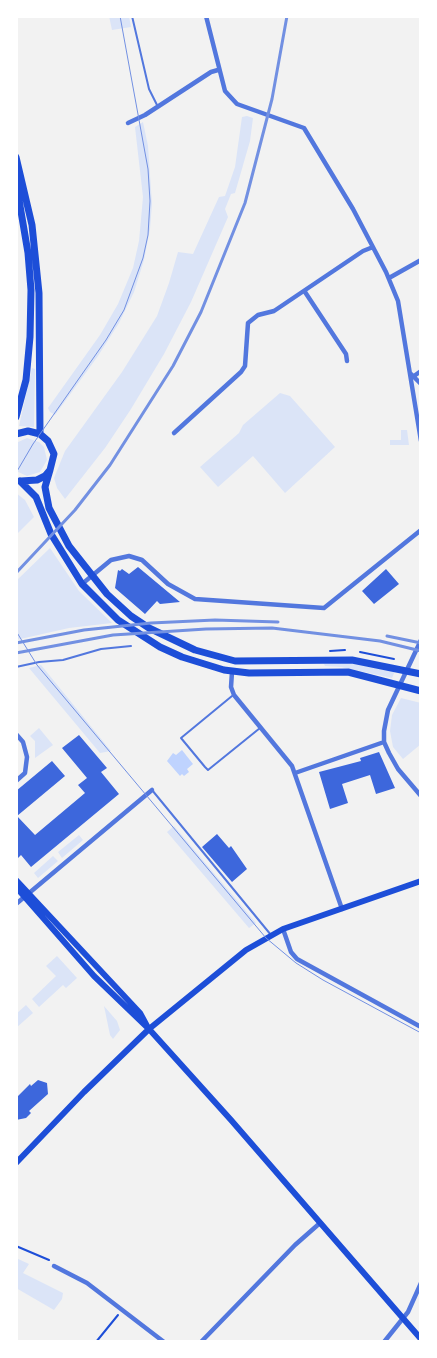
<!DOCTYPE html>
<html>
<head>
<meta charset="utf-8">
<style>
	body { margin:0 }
	#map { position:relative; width:437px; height:1358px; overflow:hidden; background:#f2f2f2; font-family:Mulish,sans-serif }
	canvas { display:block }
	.frame { position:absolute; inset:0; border:18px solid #fff; pointer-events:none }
</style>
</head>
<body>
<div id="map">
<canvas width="437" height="1358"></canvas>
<div class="frame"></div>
</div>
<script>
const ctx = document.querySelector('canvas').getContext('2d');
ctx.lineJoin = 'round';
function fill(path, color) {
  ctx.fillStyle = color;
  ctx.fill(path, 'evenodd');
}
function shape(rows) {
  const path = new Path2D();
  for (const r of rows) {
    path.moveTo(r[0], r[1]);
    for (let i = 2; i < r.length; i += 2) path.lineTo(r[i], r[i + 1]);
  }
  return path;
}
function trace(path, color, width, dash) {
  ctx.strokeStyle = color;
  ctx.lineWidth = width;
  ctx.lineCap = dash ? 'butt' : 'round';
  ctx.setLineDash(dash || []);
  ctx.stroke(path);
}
fill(shape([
	[109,16,129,16,131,27,112,30],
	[247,116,253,118,250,141,235,193,231,194,225,209,228,217,191,302,164,354,131,409,105,448,65,499,57,488,54,478,65,451,122,372,157,316,169,283,178,252,193,254,219,197,225,196,235,167,242,117],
	[143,122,148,146,152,204,150,229,144,260,134,292,119,323,98,356,55,415,50,412,48,408,100,335,118,304,133,268,139,241,143,197,135,127],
	[32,368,35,369,34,427,19,426],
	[280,393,290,396,335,447,285,493,253,456,218,487,200,467,239,433,243,425],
	[401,430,407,430,409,445,390,445,390,440,401,440],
	[27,438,39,442,44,447,47,460,40,472,27,476,16,471,16,443],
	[16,493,25,500,34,517,16,535],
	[50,548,79,591,112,623,69,628,16,640,16,581],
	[358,663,395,671,392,678,341,667,325,666,324,664],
	[41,665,111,751,100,753,29,668],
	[401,698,421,703,421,744,403,759,393,747,390,731,392,715],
	[39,728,53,745,35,758,35,741,30,736],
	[174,826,256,923,249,928,167,832],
	[79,835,83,840,62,858,58,852],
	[53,856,58,861,38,878,34,873],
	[57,956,77,978,66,988,63,985,39,1007,32,999,56,976,46,966],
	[26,1005,33,1013,16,1028,16,1014],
	[104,1006,117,1021,120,1030,113,1039,110,1035],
	[16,1258,29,1264,23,1273,63,1293,62,1299,54,1310,16,1288]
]), '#dbe4f7');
fill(shape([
	[182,750,193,764,187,769,189,772,184,776,182,774,180,776,167,761,173,753,176,755]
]), '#bfd3fe');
fill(shape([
	[138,567,180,602,160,604,157,601,145,614,115,588,118,570,120,571,122,569,129,574],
	[386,569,399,584,374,604,362,591],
	[79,735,107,768,101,772,119,794,31,867,21,855,16,860,16,791,52,761,65,776,17,816,35,835,85,793,78,785,87,778,62,748],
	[379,752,395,788,376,794,370,775,342,784,348,803,330,809,319,772,361,761,360,758],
	[217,834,229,848,231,846,247,869,232,882,202,847],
	[38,1080,47,1083,48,1094,29,1111,31,1113,26,1118,16,1120,16,1098,30,1084,31,1086]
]), '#3d67dc');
trace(shape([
	[330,651,345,650],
	[360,652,394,659],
	[16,1246,49,1260],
	[96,1342,118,1315]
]), '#1d4ed8', 2);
trace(shape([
	[132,16,149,89,157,105],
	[16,667,39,662,63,660,101,649,131,646],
	[232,696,181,738,205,767,208,770,260,728],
	[152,790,271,935]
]), '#5277de', 2);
trace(shape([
	[206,16,225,91,237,104,304,128,353,209,386,272,398,301,421,441],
	[128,123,145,115,211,72,218,70],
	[389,278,421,260],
	[305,292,346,354,347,361],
	[410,373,421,384],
	[414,376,421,371],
	[174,433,241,372,245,366,248,323,258,315,274,311,363,251,373,247],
	[82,584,111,560,129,556,142,560,168,584,195,599,324,608,421,530],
	[421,640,388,710,384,731,384,742,389,753,398,769,421,796],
	[232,672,231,687,234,695,292,766,342,909],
	[16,734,23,742,27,757,25,773,16,781],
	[295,773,384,742],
	[16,904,152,790],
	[283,929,291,952,297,959,421,1027],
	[54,1266,87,1283,164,1342],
	[201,1342,295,1245,320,1223],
	[384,1342,408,1312,421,1283]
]), '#5277de', 4.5);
trace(shape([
	[16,880,140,1013,147,1026],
	[16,887,94,976,149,1029,231,1120,421,1339],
	[16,1163,84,1092,149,1029,246,950,283,929,421,881]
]), '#1d4ed8', 6);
trace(shape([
	[16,157,32,225,39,293,40,434],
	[16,182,28,253,31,290,30,337,26,380,16,417],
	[16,434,28,431,40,434,48,441,54,454,50,470,45,476,37,480,21,481],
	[50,470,45,487,49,508,69,546,107,594,131,616,149,628,195,650,235,661,352,660,421,674],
	[20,481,36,497,51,534,82,584,118,620,160,647,182,657,224,670,249,673,348,672,421,691]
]), '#1d4ed8', 7);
trace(shape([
	[16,473,33,444,106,340,124,310,143,258,148,235,150,201,148,169,120,16],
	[16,631,37,665,266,938,296,963,323,980,421,1033]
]), '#7290e2', 1);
trace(shape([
	[16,573,75,510,110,465,173,366,201,312,245,203,272,99,287,16],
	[387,636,421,643],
	[16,643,84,630,151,623,215,620,278,622],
	[16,653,113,635,206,629,272,628,380,641,421,651]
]), '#7290e2', 3);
</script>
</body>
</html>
